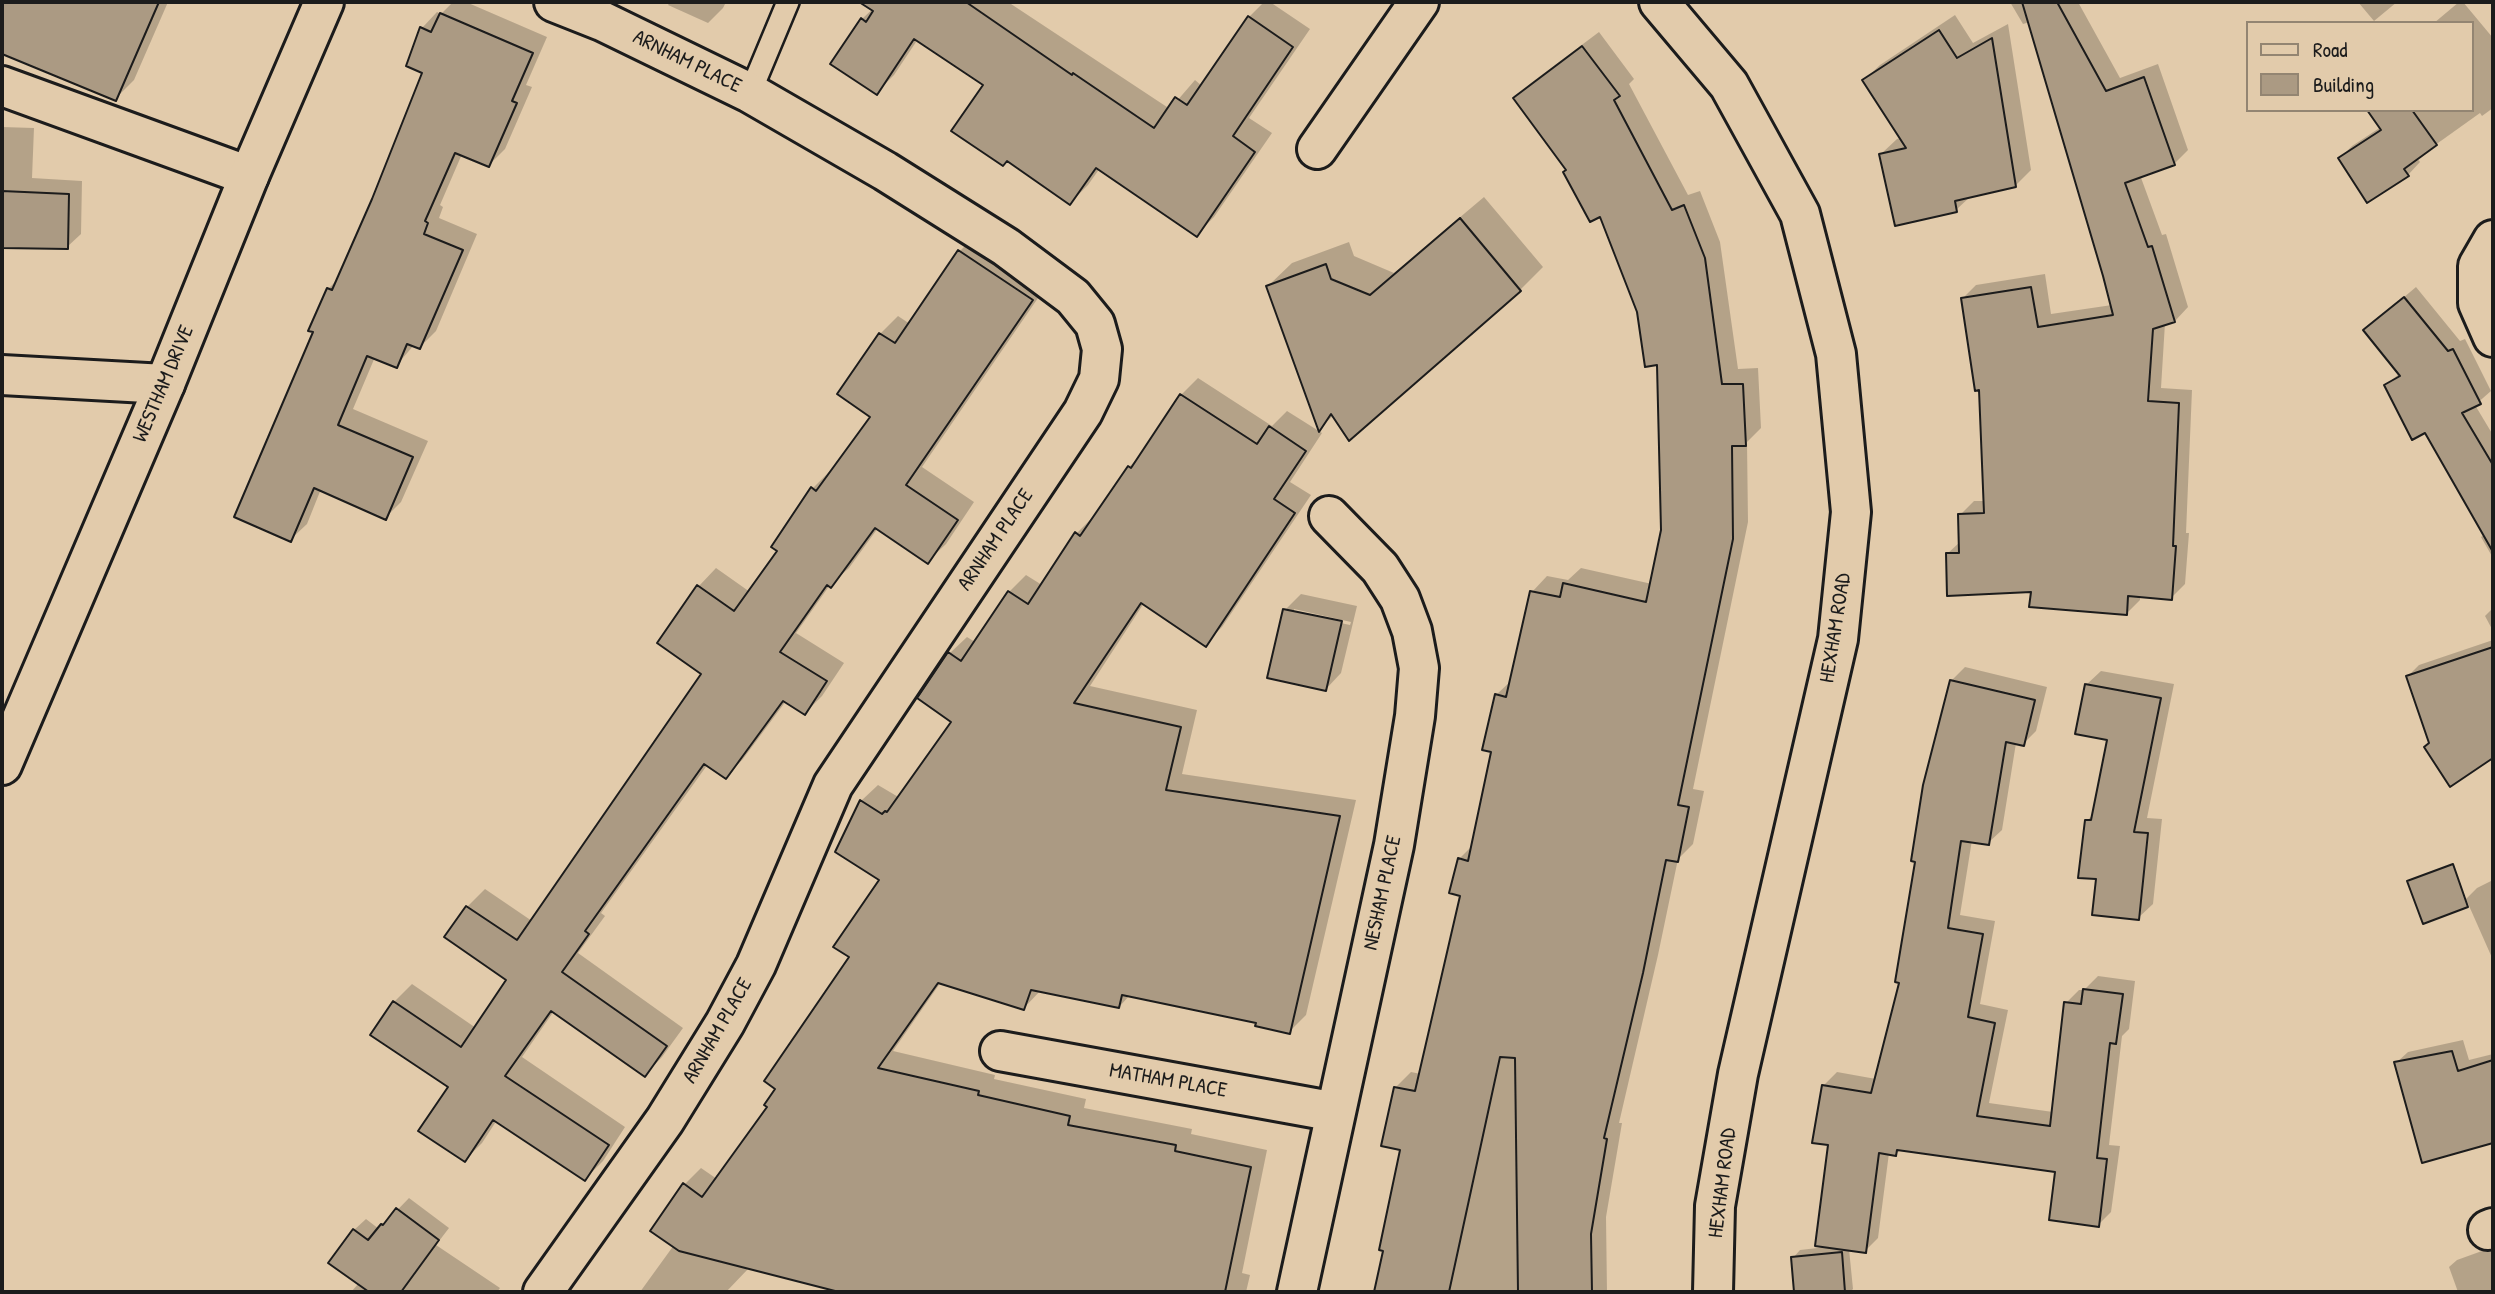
<!DOCTYPE html>
<html>
<head>
<meta charset="utf-8">
<style>
	body { margin:0 }
	#map { position:relative; width:2495px; height:1294px; overflow:hidden; background:#e2cbab; font-family:"Patrick Hand",sans-serif }
	canvas { display:block }
	.frame { position:absolute; inset:0; border:4px solid #1c1c1c; pointer-events:none }
	.legend { position:absolute; left:2246px; top:21px; width:228px; height:91px; box-sizing:border-box; background:#e2cbab; border:2px solid #938572; margin:0; padding:9px 12px; list-style:none; font-size:21px; color:#1c1c1c }
	.legend li { display:flex; align-items:center; gap:14px; height:35px }
	.legend b { width:35px; border:2px solid #938572 }
</style>
</head>
<body>
<div id="map">
<canvas width="2495" height="1294"></canvas>
<div class="frame"></div>
<ul class="legend">
<li><b style="height:9px;background:#e2cbab"></b>Road</li>
<li><b style="height:19px;background:#ab9a83"></b>Building</li>
</ul>
</div>
<script>
const ctx = document.querySelector('canvas').getContext('2d');
ctx.lineJoin = 'round';
function fill(path, color) {
  ctx.fillStyle = color;
  ctx.fill(path, 'evenodd');
}
function shape(rows) {
  const path = new Path2D();
  for (const r of rows) {
    path.moveTo(r[0], r[1]);
    for (let i = 2; i < r.length; i += 2) path.lineTo(r[i], r[i + 1]);
  }
  return path;
}
function trace(path, color, width, dash) {
  ctx.strokeStyle = color;
  ctx.lineWidth = width;
  ctx.lineCap = dash ? 'butt' : 'round';
  ctx.setLineDash(dash || []);
  ctx.stroke(path);
}
function label(font, color, halo, rows, align = 'center') {
  ctx.font = font + ' "Patrick Hand",sans-serif';
  ctx.lineWidth = 5;
  ctx.setLineDash([]);
  ctx.textBaseline = 'middle';
  ctx.strokeStyle = halo;
  ctx.fillStyle = color;
  for (const [text, x, y, turn = 0] of rows) {
    ctx.save();
    ctx.translate(x, y);
    ctx.rotate((+turn || 0) * Math.PI / 180);
    ctx.textAlign = isNaN(turn) ? turn : align;
    if (halo) ctx.strokeText(text, 0, 0);
    ctx.fillText(text, 0, 0);
    ctx.restore();
  }
}
fill(shape([
	[2,2,168,2,134,80,115,99,2,52],
	[453,2,466,2,547,37,526,85,532,87,505,149,489,165,462,154,440,205,443,207,439,218,477,234,436,331,420,347,414,345,396,366,375,357,353,409,428,441,401,502,385,518,321,489,307,524,291,539,315,331,328,289,338,279,373,199,425,72,422,28,437,12,441,14],
	[670,2,726,2,723,8,708,23,668,5],
	[880,2,1008,2,1170,109,1195,80,1202,86,1249,17,1264,2,1270,2,1310,29,1249,118,1272,133,1214,217,1197,234,1100,168,1088,185,1070,203,985,84,918,39,894,75,877,92,862,19],
	[2010,2,2078,2,2120,78,2158,64,2188,150,2174,164,2140,175,2162,235,2166,234,2188,307,2175,321,2165,323,2161,388,2192,390,2186,533,2189,533,2185,584,2171,598,2140,595,2140,600,2126,614,2033,590,1947,554,1961,541,1960,515,1974,501,1985,501,1981,388,1962,299,1976,285,2045,274,2051,314,2112,305,2030,22,2023,24],
	[2358,2,2397,2,2374,21],
	[2459,2,2463,2,2493,38,2493,108,2482,116,2480,113,2417,158,2420,162,2408,175,2340,158,2352,146,2381,127,2380,110,2472,110,2472,23,2434,23],
	[1955,15,1973,43,2008,24,2031,170,2015,186,1972,195,1956,210,1881,154,1897,139,1901,138,1864,80,1880,65],
	[1599,32,1634,79,1629,84,1688,195,1700,191,1720,242,1738,369,1758,368,1761,428,1747,442,1748,522,1693,789,1704,791,1693,844,1678,859,1658,955,1619,1123,1622,1123,1606,1217,1607,1292,1375,1292,1402,1149,1395,1088,1411,1072,1421,1074,1462,895,1459,859,1473,845,1493,751,1496,695,1512,680,1532,592,1547,576,1568,580,1581,568,1652,584,1663,530,1659,363,1601,214,1515,98,1531,83],
	[2,127,34,128,32,178,82,181,81,234,67,247,2,247],
	[1484,197,1543,267,1520,290,1334,415,1320,428,1268,286,1292,263,1349,242,1354,256,1394,273],
	[977,234,1049,282,922,467,974,502,946,544,928,561,878,528,849,568,830,585,796,633,844,663,822,696,805,713,786,701,743,759,726,777,708,764,601,913,605,916,578,953,683,1028,662,1057,645,1075,554,1011,522,1057,625,1127,603,1161,585,1179,497,1120,482,1143,465,1160,450,1086,394,1002,412,984,476,1028,509,980,446,936,467,907,485,889,532,921,704,673,660,642,699,586,716,568,750,592,779,550,812,489,830,471,832,472,872,416,839,394,880,334,898,316,910,324,960,251],
	[2416,287,2460,341,2465,339,2491,391,2475,405,2493,435,2493,558,2481,537,2485,534,2426,431,2386,385,2400,373,2365,330],
	[1198,378,1272,426,1287,411,1322,433,1290,482,1311,495,1222,627,1205,644,1144,603,1090,686,1197,710,1182,774,1356,800,1306,1015,1289,1032,1258,1022,1130,995,1119,1007,1041,990,1024,1008,941,982,893,1051,995,1075,994,1079,1086,1099,1084,1108,1192,1129,1191,1134,1267,1150,1242,1273,1250,1275,1246,1292,846,1292,748,1269,726,1292,640,1292,674,1245,684,1185,701,1168,717,1179,769,1106,851,957,881,880,861,801,878,785,900,798,954,721,950,653,967,637,975,642,1009,592,1026,575,1042,585,1076,534,1093,517,1129,467,1143,453,1181,395],
	[1301,594,1357,606,1341,673,1326,689,1285,610],
	[1294,609,1351,622,1350,625,1294,613],
	[2493,608,2493,631,2485,616],
	[2493,640,2493,756,2451,784,2430,742,2408,676,2419,665],
	[1965,667,2047,687,2036,731,2023,744,2016,743,2002,830,1988,843,1972,840,1960,915,1995,921,1980,1004,2008,1010,1989,1103,2053,1112,2066,1003,2079,990,2084,990,2098,976,2135,981,2129,1029,2122,1036,2109,1145,2120,1146,2111,1212,2098,1225,2057,1171,1901,1149,1896,1154,1889,1153,1878,1238,1865,1251,1849,1249,1853,1289,1850,1292,1796,1292,1793,1258,1800,1250,1826,1247,1830,1144,1823,1086,1837,1072,1876,1079,1901,981,1925,785,1952,680],
	[2101,671,2174,684,2147,818,2162,819,2153,904,2138,918,2098,877,2087,821,2094,813,2109,739,2086,685],
	[2493,880,2493,960,2466,899,2477,888],
	[2463,1040,2469,1060,2493,1054,2493,1141,2424,1161,2396,1063,2408,1052],
	[409,1198,449,1228,436,1245,500,1288,497,1292,351,1292,359,1283,354,1230,366,1219,379,1229],
	[2493,1247,2493,1292,2458,1292,2449,1267,2457,1260]
]), '#0003');
const building = shape([
	[2,2,159,2,116,101,2,54,2,2],
	[859,2,966,2,1072,75,1073,73,1154,128,1175,97,1187,105,1248,16,1293,47,1233,136,1255,152,1197,237,1096,168,1070,205,1007,161,1003,166,951,131,983,85,914,39,877,95,830,64,861,18,866,22,873,11,859,2],
	[2022,2,2057,2,2106,91,2144,77,2175,165,2125,183,2148,247,2152,246,2175,322,2153,329,2148,401,2179,403,2173,546,2176,546,2172,600,2128,596,2127,615,2029,607,2031,592,1947,596,1946,553,1959,553,1958,514,1984,513,1979,390,1975,391,1961,298,2031,287,2038,327,2113,315,2103,276,2022,2],
	[440,13,533,53,512,101,517,103,489,167,455,153,425,221,428,223,424,234,463,250,420,349,407,344,397,368,367,356,338,425,413,457,386,520,314,488,291,542,234,517,313,332,308,331,327,288,332,290,372,199,422,73,406,66,420,27,431,32,440,13],
	[1939,30,1957,58,1992,38,2016,187,1955,201,1957,212,1895,226,1879,154,1906,148,1862,80,1939,30],
	[1582,46,1620,96,1614,100,1672,210,1684,205,1705,258,1722,384,1743,384,1746,446,1732,446,1733,539,1678,805,1689,807,1678,862,1666,860,1643,973,1604,1138,1607,1139,1591,1234,1592,1292,1518,1292,1515,1058,1500,1057,1449,1292,1374,1292,1383,1251,1379,1250,1400,1150,1381,1146,1394,1087,1415,1091,1460,896,1449,893,1458,858,1468,861,1491,752,1482,750,1495,694,1506,697,1530,591,1560,597,1563,583,1646,602,1661,530,1657,365,1645,367,1637,312,1600,217,1590,222,1563,172,1566,170,1513,98,1582,46],
	[2367,110,2412,110,2437,145,2404,169,2409,176,2367,203,2338,158,2381,130,2367,110],
	[2,191,69,194,68,249,2,248,2,191],
	[1460,218,1521,291,1349,441,1331,414,1319,432,1266,286,1326,264,1331,279,1370,295,1460,218],
	[958,250,1033,300,906,485,958,520,928,564,875,528,831,588,827,585,780,652,827,681,805,715,783,701,726,779,704,764,585,931,589,934,562,972,667,1046,645,1077,551,1011,505,1076,609,1145,585,1181,493,1120,465,1162,418,1131,448,1087,370,1035,393,1001,461,1047,506,980,444,937,466,906,517,940,701,674,657,643,697,585,734,611,777,551,771,547,811,487,816,491,870,417,837,394,879,333,895,343,958,250],
	[2404,297,2448,351,2453,349,2481,404,2462,413,2493,465,2493,552,2425,433,2412,440,2384,385,2400,376,2363,330,2404,297],
	[1180,394,1257,444,1269,426,1306,451,1274,499,1295,513,1206,647,1141,603,1074,703,1181,727,1166,790,1340,816,1290,1034,1255,1026,1256,1023,1122,995,1119,1008,1031,990,1024,1010,938,983,878,1068,979,1091,978,1095,1070,1116,1068,1125,1176,1145,1175,1151,1251,1167,1225,1292,839,1292,679,1251,650,1231,683,1183,702,1197,767,1107,764,1105,775,1089,764,1081,849,957,833,947,879,880,835,852,860,800,882,814,885,811,887,812,951,722,917,698,948,652,961,661,1008,591,1028,604,1075,532,1080,536,1128,466,1131,468,1180,394],
	[1283,609,1342,621,1326,691,1267,678,1283,609],
	[2493,647,2493,758,2450,787,2424,747,2429,743,2406,676,2493,647],
	[1950,680,2035,700,2024,746,2006,742,1989,845,1961,841,1948,928,1983,934,1968,1017,1995,1023,1977,1116,2050,1126,2064,1002,2081,1004,2083,989,2123,994,2116,1044,2110,1043,2097,1158,2107,1159,2099,1227,2049,1220,2055,1172,1897,1150,1896,1156,1879,1153,1866,1253,1815,1246,1828,1145,1812,1143,1822,1085,1871,1093,1899,983,1895,982,1915,862,1911,861,1923,785,1950,680],
	[2085,684,2161,698,2134,832,2148,833,2139,920,2092,915,2096,879,2078,878,2085,820,2091,820,2107,740,2075,734,2085,684],
	[2453,864,2468,907,2423,924,2407,881,2453,864],
	[2452,1051,2458,1071,2493,1060,2493,1143,2422,1163,2394,1062,2452,1051],
	[396,1208,439,1240,401,1292,369,1292,328,1263,353,1229,368,1240,381,1224,383,1225,396,1208],
	[1842,1252,1845,1292,1794,1292,1791,1257,1842,1252]
]);
fill(building, '#ab9a83');
trace(building, '#1c1c1c', 2);
const service = shape([
	[750,93,788,2]
]);
const minor = shape([
	[1659,2,1729,85,1800,214,1836,354,1851,512,1838,639,1738,1074,1715,1206,1713,1292],
	[2,86,249,176],
	[1317,149,1419,2],
	[2493,240,2478,266,2478,303,2493,337],
	[2,375,165,384],
	[1000,1051,1336,1112],
	[2488,1230,2493,1228],
	[543,1292,665,1120,725,1023,756,965,833,785,1083,412,1099,379,1102,349,1095,324,1073,297,1006,247,885,171,750,93,602,21,554,2],
	[1297,1292,1394,845,1415,716,1419,668,1412,631,1400,599,1380,568,1329,516]
]);
const tertiary = shape([
	[2,765,165,384,249,176,324,2]
]);
trace(service, '#1c1c1c', 26);
trace(minor, '#1c1c1c', 44);
trace(tertiary, '#1c1c1c', 44);
trace(service, '#e2cbab', 21);
trace(minor, '#e2cbab', 38);
trace(tertiary, '#e2cbab', 38);
label('21px', '#1c1c1c', '#e2cbab', [
	["ARNHAM PLACE",687,62,26],
	["WESTHAM DRIVE",164,384,-67],
	["ARNHAM PLACE",996,540,-56],
	["HEXHAM ROAD",1836,628,-81],
	["NESHAM PLACE",1383,893,-78],
	["ARNHAM PLACE",718,1031,-60],
	["MATHAM PLACE",1168,1081,10],
	["HEXHAM ROAD",1723,1183,-83]
]);
</script>
</body>
</html>
